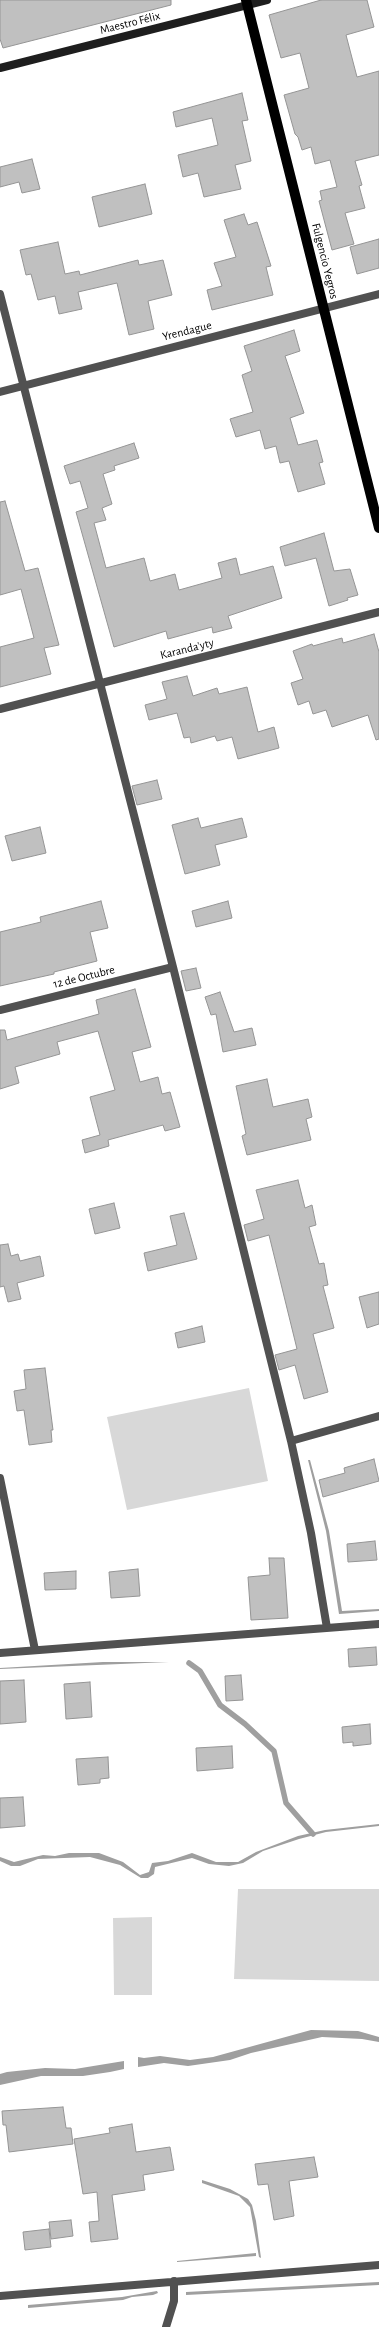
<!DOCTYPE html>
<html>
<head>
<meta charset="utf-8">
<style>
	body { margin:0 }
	canvas { display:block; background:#fff }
</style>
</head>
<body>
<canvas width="379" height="2327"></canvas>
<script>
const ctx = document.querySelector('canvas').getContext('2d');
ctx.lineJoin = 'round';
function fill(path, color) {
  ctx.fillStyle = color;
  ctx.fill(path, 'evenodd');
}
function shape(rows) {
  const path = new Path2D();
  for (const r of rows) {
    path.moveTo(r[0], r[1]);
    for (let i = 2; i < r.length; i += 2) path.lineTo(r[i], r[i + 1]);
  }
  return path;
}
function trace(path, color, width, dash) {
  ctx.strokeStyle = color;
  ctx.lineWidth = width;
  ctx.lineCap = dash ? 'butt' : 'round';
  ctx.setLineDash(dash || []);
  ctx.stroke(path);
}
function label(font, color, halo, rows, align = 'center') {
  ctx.font = font + ' "Alegreya Sans",sans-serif';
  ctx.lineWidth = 3;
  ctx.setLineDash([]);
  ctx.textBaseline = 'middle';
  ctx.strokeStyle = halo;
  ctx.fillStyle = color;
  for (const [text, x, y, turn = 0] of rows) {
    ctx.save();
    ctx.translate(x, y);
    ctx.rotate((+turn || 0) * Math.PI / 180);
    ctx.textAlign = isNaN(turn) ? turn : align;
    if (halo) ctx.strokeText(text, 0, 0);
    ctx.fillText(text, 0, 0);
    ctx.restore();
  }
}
fill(shape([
	[249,1388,268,1481,127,1510,107,1417],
	[238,1889,379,1889,379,1981,234,1979],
	[152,1917,152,1995,114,1995,113,1918]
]), '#d8d8d8');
fill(shape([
	[308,1460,310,1460,329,1531,342,1611,379,1609,379,1611,339,1614,326,1531],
	[103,1662,169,1662,0,1669,0,1668],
	[379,1824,379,1826,326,1832,299,1839,263,1851,243,1863,229,1866,209,1864,192,1858,155,1867,154,1874,148,1878,141,1878,120,1865,90,1857,38,1859,20,1866,11,1866,0,1861,0,1857,14,1862,43,1855,55,1856,69,1853,99,1853,123,1862,140,1875,149,1872,152,1863,168,1861,192,1853,216,1862,238,1862,256,1852,298,1836,325,1830],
	[311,2030,358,2031,379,2037,379,2042,362,2039,322,2037,251,2053,230,2060,188,2066,164,2063,138,2067,138,2057,144,2058,160,2056,190,2060,213,2057],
	[124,2061,124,2069,110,2072,83,2076,41,2076,0,2085,0,2074,7,2072,45,2068,75,2069],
	[202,2180,230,2189,248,2199,252,2205,256,2221,261,2258,259,2257,250,2207,239,2196,202,2183],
	[256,2253,256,2256,177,2262,177,2261],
	[379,2282,379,2285,186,2295,186,2292],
	[157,2291,158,2293,153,2295,132,2297,123,2300,28,2308,28,2305,122,2297]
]), '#9f9f9f');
trace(shape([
	[189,1663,200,1671,220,1705,245,1724,274,1751,286,1803,313,1834]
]), '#9f9f9f', 5.5);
const building = shape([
	[0,0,171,0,171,5,3,48,0,39,0,0],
	[321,0,367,0,374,27,346,35,357,77,379,71,379,155,355,161,362,185,359,186,365,208,345,213,354,244,332,250,319,201,322,200,320,191,337,187,330,160,315,164,311,147,302,150,298,137,295,134,284,95,309,88,300,53,281,58,269,15,321,0],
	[242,93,248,120,242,121,251,161,235,165,241,189,204,197,198,173,183,177,178,155,218,145,212,118,176,127,173,112,242,93],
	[32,159,40,189,22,193,19,182,0,187,0,167,32,159],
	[145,184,152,214,99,227,92,197,145,184],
	[244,214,248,225,257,222,271,266,266,267,273,295,212,310,207,290,222,286,214,263,236,257,224,220,244,214],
	[379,239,379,268,357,274,350,247,379,239],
	[58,242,65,274,79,271,80,275,138,260,139,265,163,260,172,295,148,301,154,329,129,335,117,283,78,292,82,309,59,314,55,296,38,300,31,274,26,275,20,250,58,242],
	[294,330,300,351,285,356,304,413,290,418,298,445,317,440,323,462,319,463,325,484,298,492,289,461,280,463,276,446,265,449,260,430,236,437,230,419,253,412,242,375,252,371,244,346,294,330],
	[134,443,139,458,114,466,115,470,103,474,112,504,102,508,106,520,94,523,106,568,144,558,150,581,175,574,179,590,222,578,218,563,236,558,240,575,273,566,282,598,228,616,232,628,213,633,212,627,168,639,166,631,114,647,76,512,88,508,80,481,70,484,64,466,134,443],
	[5,501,25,571,38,568,59,645,44,648,51,674,0,687,0,647,34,638,21,589,0,595,0,502,5,501],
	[324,533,334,571,350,569,358,595,347,598,348,600,329,606,316,558,285,566,280,547,324,533],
	[374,634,379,652,379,739,376,740,368,715,332,727,326,710,313,714,309,701,298,705,291,683,303,679,293,651,312,644,313,646,342,638,343,643,374,634],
	[187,676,193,696,217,688,219,694,247,687,258,732,274,727,279,748,238,759,232,737,217,741,215,736,191,743,190,737,184,738,177,713,149,720,145,705,167,699,162,682,187,676],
	[157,780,162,799,137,805,132,786,157,780],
	[198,818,201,828,242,818,247,837,215,845,220,865,185,874,172,825,198,818],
	[40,827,46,853,12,861,5,836,40,827],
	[101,901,108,928,90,932,97,961,54,972,54,974,0,986,0,932,41,922,40,917,101,901],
	[228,901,232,918,196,927,192,911,228,901],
	[196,968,201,988,186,991,181,971,196,968],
	[135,989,151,1047,132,1052,140,1082,158,1077,162,1094,170,1092,180,1127,165,1131,163,1125,108,1140,109,1146,85,1153,82,1140,100,1135,90,1097,115,1090,98,1031,57,1042,60,1054,15,1067,19,1083,0,1089,0,1030,5,1030,7,1040,99,1014,96,1000,135,989],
	[220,992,234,1032,252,1028,256,1045,223,1052,216,1014,211,1015,205,997,220,992],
	[267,1079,273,1107,308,1099,312,1117,306,1119,311,1140,247,1155,242,1136,246,1134,236,1086,267,1079],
	[298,1180,305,1208,312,1205,316,1225,309,1227,319,1264,324,1263,328,1285,323,1286,334,1328,313,1334,328,1392,304,1399,295,1365,279,1370,275,1355,297,1349,269,1235,248,1241,244,1225,264,1219,256,1190,298,1180],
	[114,1203,120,1228,95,1234,89,1209,114,1203],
	[184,1213,197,1259,148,1271,144,1253,177,1245,170,1216,184,1213],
	[8,1244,11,1256,18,1254,20,1261,40,1256,44,1276,17,1283,21,1299,8,1302,4,1286,0,1287,0,1245,8,1244],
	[379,1292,379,1324,367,1328,359,1297,379,1292],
	[202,1326,205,1342,178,1348,175,1333,202,1326],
	[45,1368,53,1430,51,1430,52,1442,29,1445,24,1410,17,1411,14,1391,26,1389,24,1370,45,1368],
	[374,1459,379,1481,323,1497,319,1480,345,1473,344,1468,374,1459],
	[375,1541,377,1560,348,1562,347,1544,375,1541],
	[269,1558,284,1558,288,1618,251,1620,248,1577,270,1575,269,1558],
	[138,1569,140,1596,111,1598,109,1572,138,1569],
	[76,1571,76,1589,45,1590,44,1573,76,1571],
	[376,1647,377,1665,349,1667,348,1649,376,1647],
	[241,1675,243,1700,226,1701,225,1676,241,1675],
	[24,1680,26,1722,0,1724,0,1681,24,1680],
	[90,1682,92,1717,66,1719,64,1684,90,1682],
	[370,1724,371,1744,353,1746,353,1742,343,1743,342,1727,370,1724],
	[232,1746,233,1768,197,1771,196,1748,232,1746],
	[108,1757,109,1778,100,1779,100,1783,78,1785,76,1759,108,1757],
	[23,1797,25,1826,0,1828,0,1798,23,1797],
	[63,2107,66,2128,71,2128,73,2144,9,2152,6,2125,3,2125,2,2111,63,2107],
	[132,2124,136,2152,170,2147,174,2170,143,2175,145,2190,112,2195,118,2239,91,2242,89,2222,99,2221,97,2192,83,2194,74,2139,110,2133,109,2128,132,2124],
	[314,2157,318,2177,289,2181,294,2216,274,2220,268,2184,258,2185,255,2164,314,2157],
	[71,2220,73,2236,51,2239,49,2222,71,2220],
	[49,2229,51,2247,25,2250,23,2232,49,2229]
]);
fill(building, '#c0c0c0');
trace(building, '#959595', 1);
trace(shape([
	[0,294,173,967,291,1441,311,1533,327,1628],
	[0,392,379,294],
	[0,709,379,612],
	[0,1010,173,967],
	[291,1441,379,1416],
	[0,1478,35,1650],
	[0,1653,379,1624],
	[0,2296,379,2265],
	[166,2327,174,2301,174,2281]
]), '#515151', 8);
trace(shape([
	[0,68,267,0]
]), '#1e1e1e', 8);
trace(shape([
	[246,0,379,528]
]), '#000', 10);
label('12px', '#000', '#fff', [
	["Maestro Félix",130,23,-14],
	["Fulgencio Yegros",325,261,76],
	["Yrendague",187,331,-14],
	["Karanda'yty",187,649,-14],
	["12 de Octubre",84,977,-14]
]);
</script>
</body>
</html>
